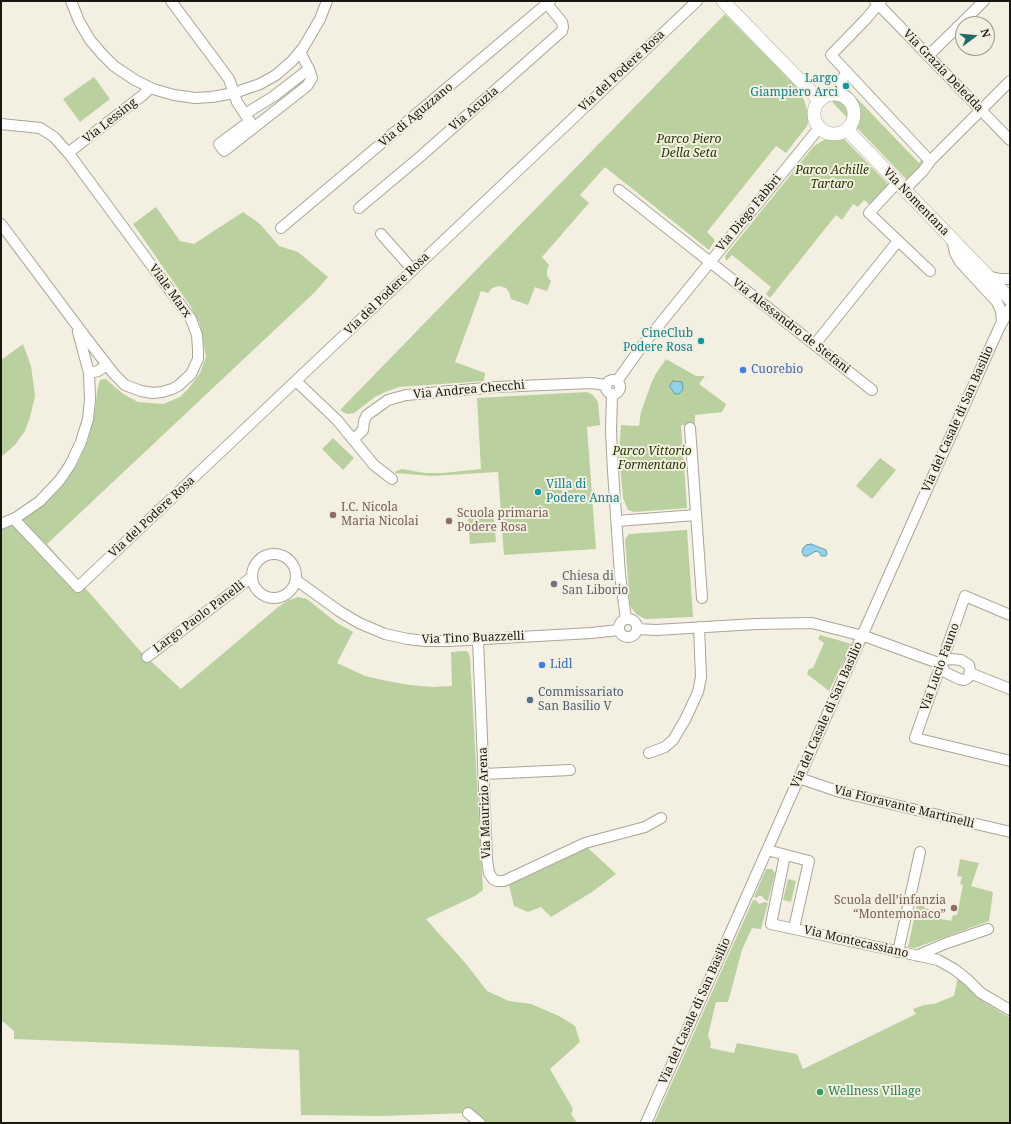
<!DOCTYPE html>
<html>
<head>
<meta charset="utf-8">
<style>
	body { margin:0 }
	#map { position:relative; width:1011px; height:1124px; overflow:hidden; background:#f3efe1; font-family:"Noto Serif",serif }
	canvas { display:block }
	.frame { position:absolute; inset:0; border:2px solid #191712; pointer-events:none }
	.north { position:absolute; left:955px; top:16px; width:40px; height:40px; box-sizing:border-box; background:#f3efe1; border:1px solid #9c998e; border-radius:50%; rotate:74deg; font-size:11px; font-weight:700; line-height:16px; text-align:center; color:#191712 }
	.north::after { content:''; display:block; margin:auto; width:14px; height:18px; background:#1f6b6d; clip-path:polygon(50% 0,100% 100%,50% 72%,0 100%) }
</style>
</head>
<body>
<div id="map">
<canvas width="1011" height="1124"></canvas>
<div class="frame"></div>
<div class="north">N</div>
</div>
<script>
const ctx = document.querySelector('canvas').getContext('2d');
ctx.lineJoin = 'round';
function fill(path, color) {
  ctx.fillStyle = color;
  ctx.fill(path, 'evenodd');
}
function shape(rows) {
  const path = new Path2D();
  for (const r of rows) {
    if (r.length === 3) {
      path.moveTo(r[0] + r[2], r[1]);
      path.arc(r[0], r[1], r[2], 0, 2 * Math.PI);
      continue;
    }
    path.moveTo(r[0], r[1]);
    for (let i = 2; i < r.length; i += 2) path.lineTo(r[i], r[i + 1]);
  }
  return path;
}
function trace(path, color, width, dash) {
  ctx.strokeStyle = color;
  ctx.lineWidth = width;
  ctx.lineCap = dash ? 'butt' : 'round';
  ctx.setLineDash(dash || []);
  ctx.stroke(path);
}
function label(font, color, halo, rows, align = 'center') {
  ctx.font = font + ' "Noto Serif",serif';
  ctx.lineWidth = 4;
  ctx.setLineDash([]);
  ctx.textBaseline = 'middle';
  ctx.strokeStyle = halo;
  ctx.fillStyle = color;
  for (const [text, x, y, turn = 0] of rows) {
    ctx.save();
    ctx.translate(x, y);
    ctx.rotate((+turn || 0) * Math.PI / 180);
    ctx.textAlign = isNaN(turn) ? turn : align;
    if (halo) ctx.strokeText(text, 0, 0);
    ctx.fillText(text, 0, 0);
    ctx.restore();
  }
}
fill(shape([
	[725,14,798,88,804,100,809,118,807,126,786,153,776,146,707,232,715,240,709,250,605,167,580,195,589,203,542,257,549,265,547,270,547,276,551,281,547,291,535,287,528,305,511,299,509,292,506,288,499,286,492,288,488,293,481,291,455,362,485,373,484,381,399,387,385,392,375,397,354,413,347,414,340,410],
	[94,77,110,99,80,122,63,99],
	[847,88,919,163,922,159,926,162,909,182,832,102],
	[836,136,844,139,889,185,871,206,864,200,858,207,853,204,842,220,836,215,770,298,766,294,771,287,732,255,726,261,725,256,814,146,829,137],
	[156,207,180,241,194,244,243,212,260,224,279,246,298,252,328,277,315,292,47,544,141,652,181,689,277,608,287,601,298,597,307,599,337,623,353,632,337,663,365,676,387,681,410,685,433,687,452,686,451,652,465,651,468,652,470,657,483,890,475,896,426,919,467,965,487,991,509,1001,531,1004,559,1016,575,1026,580,1042,550,1069,573,1109,571,1114,577,1123,487,1123,473,1111,468,1113,382,1116,301,1115,299,1050,14,1039,14,1031,1,1020,1,530,13,525,24,518,65,483,78,463,88,440,95,412,97,391,100,380,106,379,123,394,138,402,163,404,180,397,189,388,200,373,206,357,200,324,191,307,133,224],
	[23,344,31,366,35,396,30,417,25,431,15,445,1,457,1,360],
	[666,359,696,376,705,376,699,384,726,404,722,412,695,415,695,424,681,425,687,508,634,512,628,510,623,498,619,453,621,425,639,426,641,412,651,384,655,375],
	[587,392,593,395,598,402,600,425,587,427,596,549,504,555,498,472,432,476,395,473,396,471,402,469,425,473,443,473,481,469,477,398],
	[333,438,354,458,343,470,322,449],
	[880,458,896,470,872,499,856,486],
	[494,517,496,542,470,544,468,519],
	[687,530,693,617,645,619,636,614,630,606,625,539,629,534],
	[820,635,852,644,829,691,807,674,809,669,813,668,824,643,818,639],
	[588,848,616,874,592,892,551,917,541,907,528,912,514,906,509,885],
	[960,859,979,863,971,886,993,892,989,921,915,948,908,947,919,895,927,896,924,908,929,909,928,916,951,921,953,915,957,915,963,885,960,884,962,877,957,876],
	[766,869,772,869,775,873,768,901,765,900,762,896,759,896,756,898,754,897],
	[788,879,796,881,791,902,783,900],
	[753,900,756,900,759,904,764,902,768,903,761,929,752,928,742,950,728,1002,716,1002,708,1035,711,1044,710,1048,734,1053,737,1043,797,1054,803,1069,916,1014,913,1009,924,1005,934,1004,954,996,958,977,981,1000,1010,1018,1010,1123,654,1123]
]), '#bbd09f');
const water = shape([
	[673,381,682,382,683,389,679,394,675,394,670,387,670,385,673,381],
	[811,544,826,550,827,553,826,556,821,556,820,553,817,551,814,552,808,556,804,556,802,552,803,548,806,545,811,544]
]);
fill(water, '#91d3ea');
trace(water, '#6d9ba9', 1);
const minor = shape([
	[71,1,79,21,90,40,102,54,114,66,135,80,153,89,174,95,195,98,212,97,234,93,260,84,276,75,292,61,303,48,320,19,327,1],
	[171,1,229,79,237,102,248,119],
	[875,1,1010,140],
	[881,1,866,19,831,55,929,160,929,163,923,171,904,190],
	[300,52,309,69],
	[928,56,984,1],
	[841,95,841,82,844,76,848,73],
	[245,114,274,96,309,69,312,78,307,86,224,151,219,144,250,121],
	[1,124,40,128,54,137,70,155,191,319,197,335,198,349,198,359,191,374,178,386,172,389,162,392,153,393,141,391,125,385,114,374,87,339,1,224],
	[68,153,143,95,150,88],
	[929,162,1010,81],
	[897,183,869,213,930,271],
	[619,190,872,390],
	[359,208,421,156,562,31,563,27,562,22,547,4],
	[281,228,550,1],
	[381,234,413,270],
	[952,239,955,253,960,262,997,302,1001,311,1002,322],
	[987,276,1000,279,1010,279],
	[78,332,89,373,98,371,107,365],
	[815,344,898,241],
	[613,387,7],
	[296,381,337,420,374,465,392,479],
	[617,381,642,346,819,128],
	[612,395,611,431,613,471,620,575,626,619],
	[690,428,702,598],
	[353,440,363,430,364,421,367,415,388,400,406,395,496,387,591,383,606,385],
	[14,519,78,587,697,1],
	[617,521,696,515],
	[1,524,17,517,40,501,59,481,70,465,81,442,88,419,90,400,89,373],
	[274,576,22],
	[296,580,339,611,359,623,385,634,408,639,426,641,449,641,591,633,619,630],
	[1010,615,965,596,915,738,1010,761],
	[628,628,9],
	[637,629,656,630,756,624,812,623,867,637,941,664],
	[478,640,487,860,489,873,493,879,497,881,504,881,585,843,645,827,661,818],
	[147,657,252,577],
	[951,659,961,660,969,665,970,671,968,678,964,680,959,679,945,672,941,664,945,660,951,659],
	[970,673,1010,689],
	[649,753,665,747,673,740,685,720,698,692,701,677,699,627],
	[484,774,570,770],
	[799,778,840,792,1010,832],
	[767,850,809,861,794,928],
	[785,855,771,924,938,960,954,969,968,980,981,993,1010,1010],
	[898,952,920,852],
	[918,956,923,953,947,943,988,929],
	[468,1113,480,1123],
	[646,1123,932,478,999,328,1010,308]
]);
const major = shape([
	[723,1,819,100],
	[834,114,20],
	[847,130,1010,299]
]);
trace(minor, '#a9a597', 12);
trace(major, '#a9a597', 14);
trace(minor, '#fff', 10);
trace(major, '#fff', 13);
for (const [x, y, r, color] of [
	[846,86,4,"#0f9aa8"],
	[701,341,4,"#0f9aa8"],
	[743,370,4,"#3f7fe0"],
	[538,492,4,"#0f9aa8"],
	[333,515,4,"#8d6e63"],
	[449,521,4,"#8d6e63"],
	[554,584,4,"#6b7280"],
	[542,665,4,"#3f7fe0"],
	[530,700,4,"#5c6f8a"],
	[954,908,4,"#8d6e63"],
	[820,1092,4,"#2e9e5b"]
]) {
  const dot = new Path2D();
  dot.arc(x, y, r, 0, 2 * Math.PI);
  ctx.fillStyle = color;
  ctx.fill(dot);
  trace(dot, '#f3efe1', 1.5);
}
label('12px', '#191712', '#f3efe1', [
	["Via del Podere Rosa",622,71,-43],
	["Via Grazia Deledda",943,71,46],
	["Via Acuzia",474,109,-41],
	["Via di Aguzzano",416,115,-40],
	["Via Lessing",110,121,-38],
	["Via Nomentana",916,202,46],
	["Via Diego Fabbri",749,213,-51],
	["Viale Marx",170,291,54],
	["Via del Podere Rosa",387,294,-44],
	["Via Alessandro de Stefani",791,326,38],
	["Via Andrea Checchi",469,390,-5],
	["Via del Casale di San Basilio",958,419,-66],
	["Via del Podere Rosa",152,517,-43],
	["Largo Paolo Panelli",199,617,-37],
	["Via Tino Buazzelli",473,638,-2],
	["Via Lucio Fauno",940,667,-70],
	["Via del Casale di San Basilio",827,715,-66],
	["Via Maurizio Arena",485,803,-92],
	["Via Fioravante Martinelli",904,807,14],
	["Via Montecassiano",856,942,13],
	["Via del Casale di San Basilio",695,1011,-66]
]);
label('12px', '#0d838f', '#f3efe1', [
	["Largo",838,79],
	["Giampiero Arci",838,93],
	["CineClub",693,334],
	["Podere Rosa",693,348],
	["Villa di",546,485,"left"],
	["Podere Anna",546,499,"left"]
], 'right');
label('italic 12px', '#253800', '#f3efe1', [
	["Parco Piero",689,140],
	["Della Seta",689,154],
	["Parco Achille",832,171],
	["Tartaro",832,185],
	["Parco Vittorio",652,452],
	["Formentano",652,466]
]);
label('12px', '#366cbe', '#f3efe1', [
	["Cuorebio",751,370],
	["Lidl",550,665]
], 'left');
label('12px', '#785e54', '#f3efe1', [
	["I.C. Nicola",341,508],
	["Maria Nicolai",341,522],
	["Scuola primaria",457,514],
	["Podere Rosa",457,528],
	["Scuola dell’infanzia",946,901,"right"],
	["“Montemonaco”",946,915,"right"]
], 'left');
label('12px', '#5b616d', '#f3efe1', [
	["Chiesa di",562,577],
	["San Liborio",562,591]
], 'left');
label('12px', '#4e5e75', '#f3efe1', [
	["Commissariato",538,693],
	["San Basilio V",538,707]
], 'left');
label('12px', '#27864d', '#f3efe1', [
	["Wellness Village",828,1092]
], 'left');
</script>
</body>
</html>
